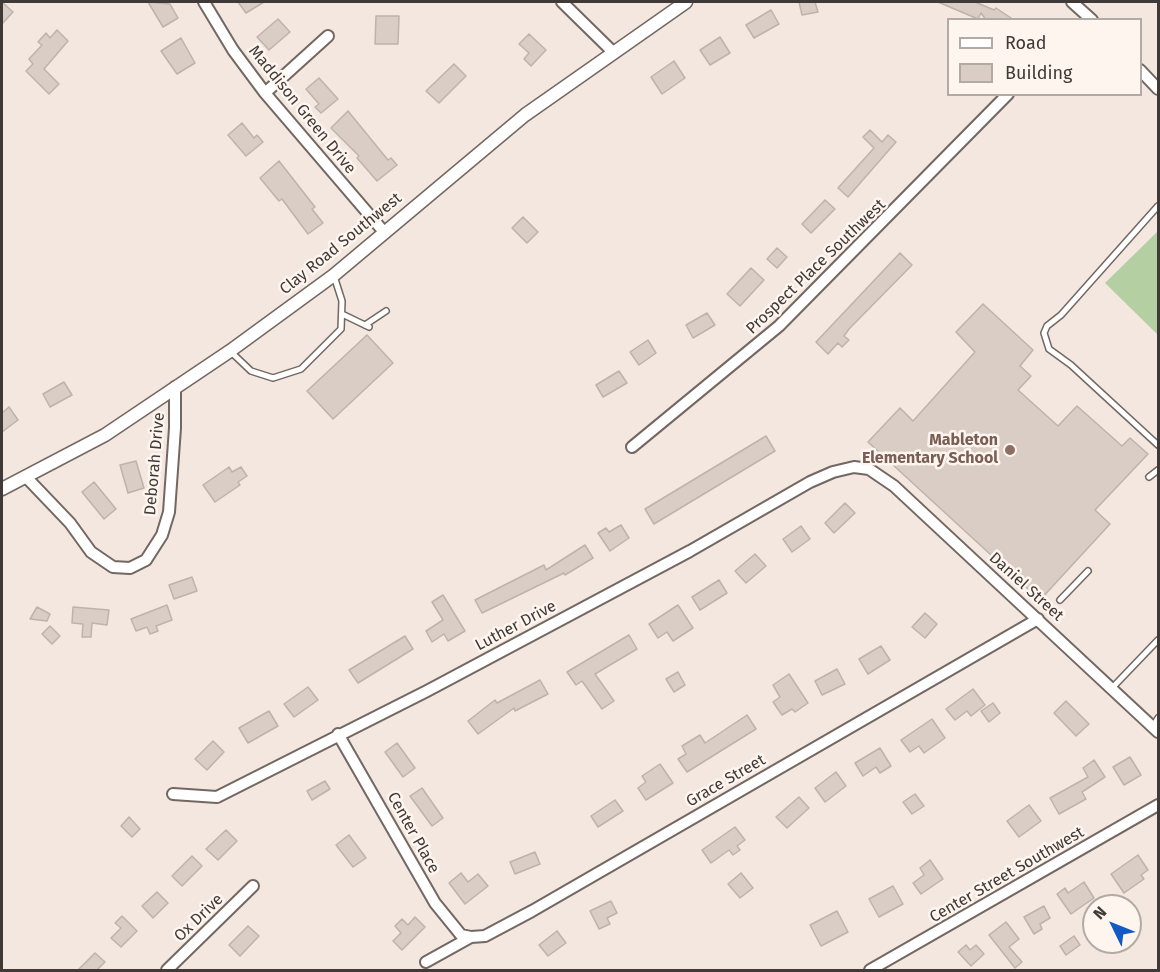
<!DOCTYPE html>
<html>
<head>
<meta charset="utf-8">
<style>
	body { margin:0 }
	#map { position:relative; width:1160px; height:972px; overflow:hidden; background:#f3e7e0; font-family:"Fira Sans",sans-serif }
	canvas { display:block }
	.frame { position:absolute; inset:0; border:3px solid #3f3a37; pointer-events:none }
	.legend { position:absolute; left:947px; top:18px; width:195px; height:78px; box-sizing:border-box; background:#fff5ef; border:2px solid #b2aaa5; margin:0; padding:8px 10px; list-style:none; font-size:18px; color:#3f3a37 }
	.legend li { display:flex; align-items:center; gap:12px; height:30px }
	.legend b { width:30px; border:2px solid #b2aaa5 }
	.north { position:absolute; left:1082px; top:894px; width:60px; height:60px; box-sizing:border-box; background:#fff5ef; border:2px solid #b2aaa5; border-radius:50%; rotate:313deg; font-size:16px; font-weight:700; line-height:24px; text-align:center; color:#3f3a37 }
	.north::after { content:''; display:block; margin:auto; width:21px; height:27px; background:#135ac5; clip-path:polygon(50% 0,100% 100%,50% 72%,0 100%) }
</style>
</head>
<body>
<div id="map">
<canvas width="1160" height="972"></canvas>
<div class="frame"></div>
<ul class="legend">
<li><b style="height:8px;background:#fff"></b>Road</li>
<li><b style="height:16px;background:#d9cdc6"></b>Building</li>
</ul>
<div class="north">N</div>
</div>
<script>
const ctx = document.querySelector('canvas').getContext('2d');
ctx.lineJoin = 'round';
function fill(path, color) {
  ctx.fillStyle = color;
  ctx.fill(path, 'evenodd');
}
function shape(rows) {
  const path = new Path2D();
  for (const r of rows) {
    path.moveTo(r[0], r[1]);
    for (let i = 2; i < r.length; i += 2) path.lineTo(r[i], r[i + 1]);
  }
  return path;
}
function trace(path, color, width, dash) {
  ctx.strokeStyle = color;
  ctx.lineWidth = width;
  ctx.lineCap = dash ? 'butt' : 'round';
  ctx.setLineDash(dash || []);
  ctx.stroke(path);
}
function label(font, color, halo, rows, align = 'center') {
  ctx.font = font + ' "Fira Sans",sans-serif';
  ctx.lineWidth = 5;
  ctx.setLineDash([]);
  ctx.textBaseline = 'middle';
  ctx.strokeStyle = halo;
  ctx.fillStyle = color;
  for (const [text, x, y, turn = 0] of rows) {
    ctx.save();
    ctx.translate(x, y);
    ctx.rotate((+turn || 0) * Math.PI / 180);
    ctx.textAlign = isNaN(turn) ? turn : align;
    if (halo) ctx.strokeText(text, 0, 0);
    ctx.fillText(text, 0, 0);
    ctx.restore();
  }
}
fill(shape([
	[1158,231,1158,335,1105,283]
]), '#b4cfa1');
const building = shape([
	[2,2,13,12,2,24,2,2],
	[148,2,170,4,178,18,163,27,148,2],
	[238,2,264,2,246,13,238,2],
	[799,2,815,2,818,12,802,15,799,2],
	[938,2,975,2,994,10,996,8,1014,20,986,20,981,13,978,19,938,2],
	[771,10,779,24,754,38,746,25,771,10],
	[376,16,399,16,398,44,375,44,376,16],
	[278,19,290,32,269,50,257,37,278,19],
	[57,30,68,41,44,69,59,84,49,94,26,71,33,64,29,59,42,45,38,42,46,33,50,38,57,30],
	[529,34,546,50,531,66,524,59,529,53,519,44,529,34],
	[720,37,730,53,710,65,700,50,720,37],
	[181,38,195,63,177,74,161,51,181,38],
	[674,61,685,78,662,94,651,77,674,61],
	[454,64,466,76,439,103,426,91,454,64],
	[319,78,338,99,321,113,315,107,319,104,306,89,319,78],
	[348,111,388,160,391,158,397,165,377,181,357,158,359,156,331,128,348,111],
	[242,123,254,138,257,135,263,142,246,156,228,135,242,123],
	[870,130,882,142,888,135,896,142,848,197,838,188,874,148,863,137,870,130],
	[279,161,315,207,312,209,323,223,308,234,282,199,279,201,260,178,279,161],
	[825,200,835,209,811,233,802,224,825,200],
	[523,217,538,232,527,243,512,228,523,217],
	[777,248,787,257,777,268,767,259,777,248],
	[900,253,912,265,849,329,844,336,849,340,842,347,838,343,828,354,816,342,900,253],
	[751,268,764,280,740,306,727,294,751,268],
	[983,304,1033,350,1020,366,1031,376,1018,390,1058,426,1077,406,1122,446,1130,438,1148,454,1095,510,1110,524,1040,600,868,442,900,408,913,421,975,352,956,332,983,304],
	[707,313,715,325,693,338,686,325,707,313],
	[367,335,393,363,333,419,307,391,367,335],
	[648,340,656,353,639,365,630,352,648,340],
	[619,371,627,383,603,397,596,385,619,371],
	[64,382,72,395,50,407,43,394,64,382],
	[9,407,18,420,2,432,2,413,9,407],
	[766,436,775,451,654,524,645,509,766,436],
	[136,461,144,488,128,493,120,465,136,461],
	[229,467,232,472,241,467,247,476,238,482,240,485,215,502,203,485,229,467],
	[94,482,116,509,104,519,82,492,94,482],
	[845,503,855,513,834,533,825,523,845,503],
	[621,525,629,538,610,551,598,533,606,528,609,532,621,525],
	[801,526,810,539,792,552,783,539,801,526],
	[585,545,593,558,565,575,564,573,482,613,475,600,544,565,546,570,585,545],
	[755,554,766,566,746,583,735,571,755,554],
	[192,577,197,591,174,599,169,585,192,577],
	[719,580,727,593,700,610,692,597,719,580],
	[443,595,465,631,448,641,444,634,432,642,426,631,443,620,432,602,443,595],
	[167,605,172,620,156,626,158,631,150,634,147,627,136,631,131,619,167,605],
	[678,605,693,628,673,641,667,632,658,638,649,624,678,605],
	[37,607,50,614,47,621,30,619,37,607],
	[73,607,109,610,107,625,92,623,91,637,82,637,83,624,72,623,73,607],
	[925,613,937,624,925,638,912,627,925,613],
	[50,626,60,636,52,644,42,634,50,626],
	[629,635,637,649,595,674,614,701,602,709,582,681,576,685,567,672,629,635],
	[405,636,413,649,358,683,349,670,405,636],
	[881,646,890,660,868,674,859,659,881,646],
	[837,669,845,684,822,695,815,681,837,669],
	[678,672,685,685,674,692,666,679,678,672],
	[789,674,808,703,795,712,792,709,782,715,773,702,780,697,773,685,789,674],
	[540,680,548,694,515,711,514,708,478,734,468,721,495,700,497,703,540,680],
	[308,687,318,700,294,717,284,704,308,687],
	[973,689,985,705,971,716,967,711,955,720,946,709,973,689],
	[1066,701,1089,724,1076,736,1054,713,1066,701],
	[993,703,1000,713,989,722,981,711,993,703],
	[269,711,278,726,248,743,239,728,269,711],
	[747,715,756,729,687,772,678,759,686,754,682,746,700,735,705,743,747,715],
	[932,719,945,738,924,753,919,746,910,752,901,740,932,719],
	[213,741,224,752,207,770,195,759,213,741],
	[397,743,415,768,403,777,385,752,397,743],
	[880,748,891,766,880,773,876,767,863,776,855,763,880,748],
	[1130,757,1141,775,1124,785,1113,767,1130,757],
	[1094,760,1105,777,1082,792,1086,799,1059,814,1050,798,1088,777,1083,768,1094,760],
	[660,764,673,783,646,800,638,788,646,782,642,776,660,764],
	[836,772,846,786,825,802,815,788,836,772],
	[325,781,330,789,312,800,307,791,325,781],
	[422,788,443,818,432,826,410,796,422,788],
	[915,794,924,806,912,814,903,802,915,794],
	[799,797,809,808,787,828,776,817,799,797],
	[615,800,623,811,598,827,591,816,615,800],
	[1029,805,1041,821,1019,837,1007,821,1029,805],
	[129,817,140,829,132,837,121,826,129,817],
	[735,827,745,840,737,846,740,850,733,855,729,850,711,863,702,850,735,827],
	[226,830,237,841,218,860,206,849,226,830],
	[349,835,366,858,353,867,336,845,349,835],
	[535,852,540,864,515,874,510,862,535,852],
	[1138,855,1148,870,1141,875,1144,879,1124,893,1111,874,1138,855],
	[192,856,202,866,182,886,172,876,192,856],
	[930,860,943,879,921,894,913,883,924,875,920,868,930,860],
	[461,873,468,882,478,874,488,886,465,904,449,883,461,873],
	[741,873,753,888,740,898,728,884,741,873],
	[1084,882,1094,898,1071,914,1057,894,1065,888,1068,893,1084,882],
	[893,886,903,904,879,917,869,899,893,886],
	[157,892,168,903,153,918,142,906,157,892],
	[611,901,617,913,607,918,610,924,599,929,590,911,611,901],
	[1044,906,1050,918,1040,924,1042,929,1034,934,1024,917,1044,906],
	[837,911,848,932,821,946,810,925,837,911],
	[122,916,137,931,121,947,111,938,121,928,115,923,122,916],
	[415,917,425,927,402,950,393,941,401,933,395,926,402,919,408,925,415,917],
	[1006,922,1019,939,1009,947,1022,962,1015,968,989,935,1006,922],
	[248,926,259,936,240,956,229,945,248,926],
	[557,931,566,943,548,956,539,945,557,931],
	[1074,936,1080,945,1066,955,1060,946,1074,936],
	[966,945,970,950,976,945,984,954,971,966,958,952,966,945],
	[95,953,105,962,97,970,78,970,95,953]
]);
fill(building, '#d9cdc6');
trace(building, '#beb3ac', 1.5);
const service = shape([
	[1158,206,1061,315,1047,326,1044,333,1049,349,1071,365,1158,445],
	[342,314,369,327],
	[365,325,386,311],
	[231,352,251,371,273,378,301,369,341,329,342,301,334,276],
	[1149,477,1158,470],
	[1060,600,1088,571],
	[1113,687,1158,640],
	[1153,726,1158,718]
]);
const minor = shape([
	[204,2,233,50,265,93,384,232],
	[562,2,613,52],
	[1072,2,1092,20],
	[1140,70,1158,89],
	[265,93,328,36],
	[632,447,779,326,1008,94],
	[27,478,70,523,91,552,113,567,130,568,146,560,162,535,169,512,175,428,175,387],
	[338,734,435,903,461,935,471,937],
	[173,794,217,797,427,691,690,551,810,482,833,472,854,467,869,469,894,486,1158,732],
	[426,962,471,937,485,936,532,911,1038,619],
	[167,970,253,886],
	[870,970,1158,805]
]);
const tertiary = shape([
	[2,489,105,435,230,351,334,275,525,115,686,2]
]);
trace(service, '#726761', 8);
trace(minor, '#726761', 14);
trace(tertiary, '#726761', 15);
trace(service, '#fff', 5);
trace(minor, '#fff', 10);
trace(tertiary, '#fff', 12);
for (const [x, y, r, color] of [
	[1010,450,6,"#8d6e63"]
]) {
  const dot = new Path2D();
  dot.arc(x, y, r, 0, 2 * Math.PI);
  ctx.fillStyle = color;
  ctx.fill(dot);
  trace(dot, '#fff5ef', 2);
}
label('16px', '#3f3a37', '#fff5ef', [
	["Maddison Green Drive",302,110,51],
	["Clay Road Southwest",341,244,-39],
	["Prospect Place Southwest",816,267,-44],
	["Deborah Drive",155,464,-85],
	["Daniel Street",1026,587,42],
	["Luther Drive",516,626,-28],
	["Grace Street",726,781,-30],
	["Center Place",413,833,61],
	["Center Street Southwest",1007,875,-30],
	["Ox Drive",199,918,-44]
]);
label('bold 16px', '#785e54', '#fff5ef', [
	["Mableton",998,441],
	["Elementary School",998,459]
], 'right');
</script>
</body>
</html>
